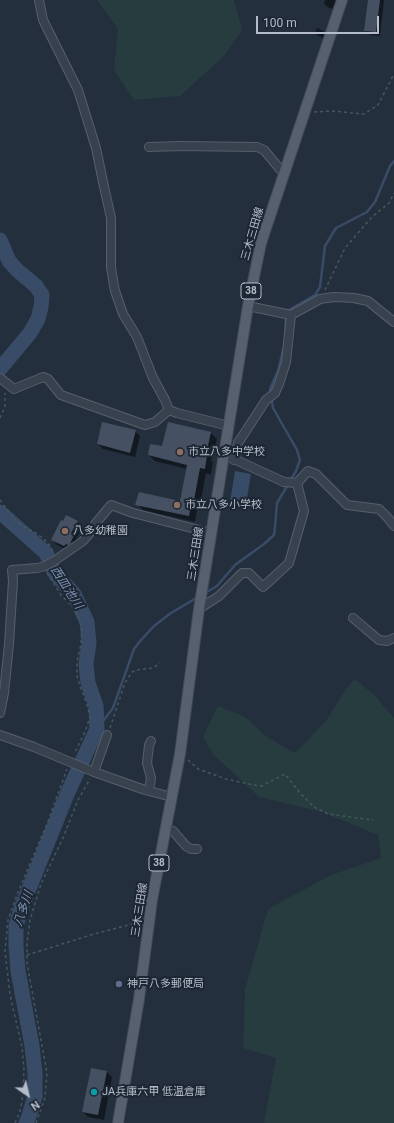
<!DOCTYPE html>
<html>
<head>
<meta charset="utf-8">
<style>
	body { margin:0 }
	#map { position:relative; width:394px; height:1123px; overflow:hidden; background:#242f3e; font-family:Roboto,sans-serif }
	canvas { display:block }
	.north { position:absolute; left:8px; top:1075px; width:40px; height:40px; -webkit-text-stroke:3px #1d2633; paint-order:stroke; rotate:146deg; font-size:11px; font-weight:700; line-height:16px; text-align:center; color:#b4bcc9 }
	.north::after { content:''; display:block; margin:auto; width:14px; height:18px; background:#b4bcc9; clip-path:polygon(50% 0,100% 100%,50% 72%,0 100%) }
	.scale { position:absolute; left:256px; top:16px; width:123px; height:18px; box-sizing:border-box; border:2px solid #b4bcc9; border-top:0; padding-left:5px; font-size:12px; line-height:14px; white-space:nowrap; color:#b4bcc9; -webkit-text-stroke:3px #1d2633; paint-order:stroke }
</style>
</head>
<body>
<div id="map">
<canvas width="394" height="1123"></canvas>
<div class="north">N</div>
<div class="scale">100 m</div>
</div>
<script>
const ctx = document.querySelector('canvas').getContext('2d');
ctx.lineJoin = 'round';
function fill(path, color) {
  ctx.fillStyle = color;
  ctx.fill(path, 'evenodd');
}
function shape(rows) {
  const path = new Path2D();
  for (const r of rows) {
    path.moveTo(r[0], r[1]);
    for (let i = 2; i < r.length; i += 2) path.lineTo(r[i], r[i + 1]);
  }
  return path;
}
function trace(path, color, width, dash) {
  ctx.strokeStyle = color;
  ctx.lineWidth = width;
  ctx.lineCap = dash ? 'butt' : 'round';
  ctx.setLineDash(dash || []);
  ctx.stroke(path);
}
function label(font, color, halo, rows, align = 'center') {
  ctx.font = font + ' Roboto,"Noto Sans JP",sans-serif';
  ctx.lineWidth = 4;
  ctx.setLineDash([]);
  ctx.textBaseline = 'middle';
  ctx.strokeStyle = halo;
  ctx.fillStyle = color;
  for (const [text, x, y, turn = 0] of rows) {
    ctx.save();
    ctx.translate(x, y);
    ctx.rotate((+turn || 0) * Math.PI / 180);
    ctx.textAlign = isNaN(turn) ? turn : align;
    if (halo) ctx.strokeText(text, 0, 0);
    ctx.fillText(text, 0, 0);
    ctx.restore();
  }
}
fill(shape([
	[97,0,234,0,242,30,224,56,180,96,134,100,114,70,118,29],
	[355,679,374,695,394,718,394,1123,264,1123,276,1058,243,1048,245,990,268,909,331,875,381,858,378,835,322,812,259,797,213,754,203,737,218,706,245,717,267,737,295,753,326,721,346,689]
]), '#263c3f');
fill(shape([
	[235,471,251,474,246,504,230,502]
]), '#394c67');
fill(shape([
	[325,0,337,0,333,9,327,7,324,3],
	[369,0,384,0,380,36,370,35,365,31],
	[317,28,325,32,323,38,315,34],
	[135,431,140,436,135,457,103,449,98,444],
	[211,433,217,439,211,461,213,462,211,475,206,473,200,505,198,505,195,522,143,510,137,504,181,502,187,469,155,461,149,455,163,447],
	[77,521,82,527,76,539,78,541,70,551,57,545,52,540],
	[106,1071,112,1077,104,1120,88,1117,83,1112]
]), '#0007');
trace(shape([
	[285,337,286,319,289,310,315,295,320,287,325,246,336,228,367,212,375,202,390,166,394,161],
	[205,593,217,586,235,565,264,544,274,535,275,527,277,503,296,471,300,460,297,450,273,408,270,389,278,371,284,346],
	[97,729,113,708,134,649,141,640,154,626,171,613,198,597]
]), '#394c67', 2.5);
trace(shape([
	[0,240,9,261,17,270,36,286,42,295,41,307,38,319,30,333,0,369],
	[0,512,46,553,55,573,74,594,87,622,89,643,86,664,88,683,96,706,97,729,68,792,22,906,16,926,16,947,18,971,32,1046,35,1073,35,1096,29,1116,26,1123]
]), '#394c67', 15);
fill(shape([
	[368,0,380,0,376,32,364,31],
	[102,422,136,430,130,453,97,444],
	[168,422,211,432,206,455,207,455,205,469,200,468,194,500,192,500,189,516,135,505,139,492,180,501,187,465,148,455,150,444,162,446],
	[66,515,78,521,71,533,74,535,70,544,68,545,66,544,64,546,51,540,61,520,63,521],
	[91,1068,107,1071,98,1115,82,1112]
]), '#455162');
const minor = shape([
	[39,0,43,20,78,90,96,148,103,182,111,218,111,268,115,291,123,314,137,337,153,378,165,400,169,410,177,413,229,426],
	[149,147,180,146,257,147,264,150,284,174],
	[248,306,291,315,320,299,334,297,354,298,368,301,394,322],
	[0,378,14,389,43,377,48,379,61,395,145,425,155,422,169,410],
	[223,454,284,482,297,483,308,471,316,474,347,505,379,509,388,518,394,526],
	[234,460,238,443,266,400,275,393,279,384,286,362,291,315],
	[199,609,219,596,242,573,249,573,263,587,289,563,304,511,297,483],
	[353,618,379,640,387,641,394,638],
	[0,713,4,693,9,644,13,581,12,570,37,568,45,566,54,561,83,541,89,534,95,524,111,505,133,513,211,533],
	[0,735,34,747,94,772,145,790,172,797],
	[94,772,107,735],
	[149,791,151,778,147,763,149,745,151,741],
	[166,828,173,831,186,846,191,849,197,849]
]);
const major = shape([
	[118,1123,139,999,152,900,180,754,199,609,248,306,261,243,342,0]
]);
trace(minor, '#565f6c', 10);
trace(major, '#414a57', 12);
trace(shape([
	[314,112,332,111,364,114,378,105,394,74],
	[325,290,345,248,372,217,389,203,394,193],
	[0,418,5,407,5,393],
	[0,500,13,518,21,525,36,533,44,539,50,546,53,552],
	[47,573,61,595,75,609,82,628,81,644,77,662,77,676,81,689,87,704,90,717,85,732,74,754],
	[110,728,125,683,132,672,137,670,153,668,160,663],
	[188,760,198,769,226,779,254,785,262,786,285,774,300,793,314,807,328,814,373,820],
	[27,955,94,934,140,922],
	[15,1123,20,1111,23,1095,24,1069,22,1047,10,995,5,951,8,920,18,892,47,824,67,769],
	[36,1123,45,1098,47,1073,27,963,27,943,30,920,41,884,63,838,78,800,90,779]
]), '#44595c', 1.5, [3, 3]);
trace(minor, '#38414e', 8);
trace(major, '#56606e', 10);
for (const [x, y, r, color] of [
	[180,452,4,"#8d6e63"],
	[177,505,4,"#8d6e63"],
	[65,531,4,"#8d6e63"],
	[119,984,4,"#5c6f8a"],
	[94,1092,4,"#0f9aa8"]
]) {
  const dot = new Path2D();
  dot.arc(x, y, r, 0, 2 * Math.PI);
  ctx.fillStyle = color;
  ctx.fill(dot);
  trace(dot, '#1d2633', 1.5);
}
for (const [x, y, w] of [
	[251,291,20],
	[159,863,20]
]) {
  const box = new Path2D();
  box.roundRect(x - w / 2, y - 8, w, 16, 3);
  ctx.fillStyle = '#1d2633';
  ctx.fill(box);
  trace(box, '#b4bcc9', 1);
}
label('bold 10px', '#b4bcc9', null, [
	["38",251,291],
	["38",159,863]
]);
label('11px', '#b4bcc9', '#1d2633', [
	["三木三田線",253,234,-74],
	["三木三田線",196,554,-81],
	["三木三田線",140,910,-81]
]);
label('11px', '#b4bcc9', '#1d2633', [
	["市立八多中学校",188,452],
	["市立八多小学校",185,505],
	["八多幼稚園",73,531],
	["神戸八多郵便局",127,984],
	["JA兵庫六甲 低温倉庫",102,1092]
], 'left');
label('italic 12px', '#7c92b1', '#1d2633', [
	["西皿池川",66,588,57],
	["八多川",24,909,-71]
]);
</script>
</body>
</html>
